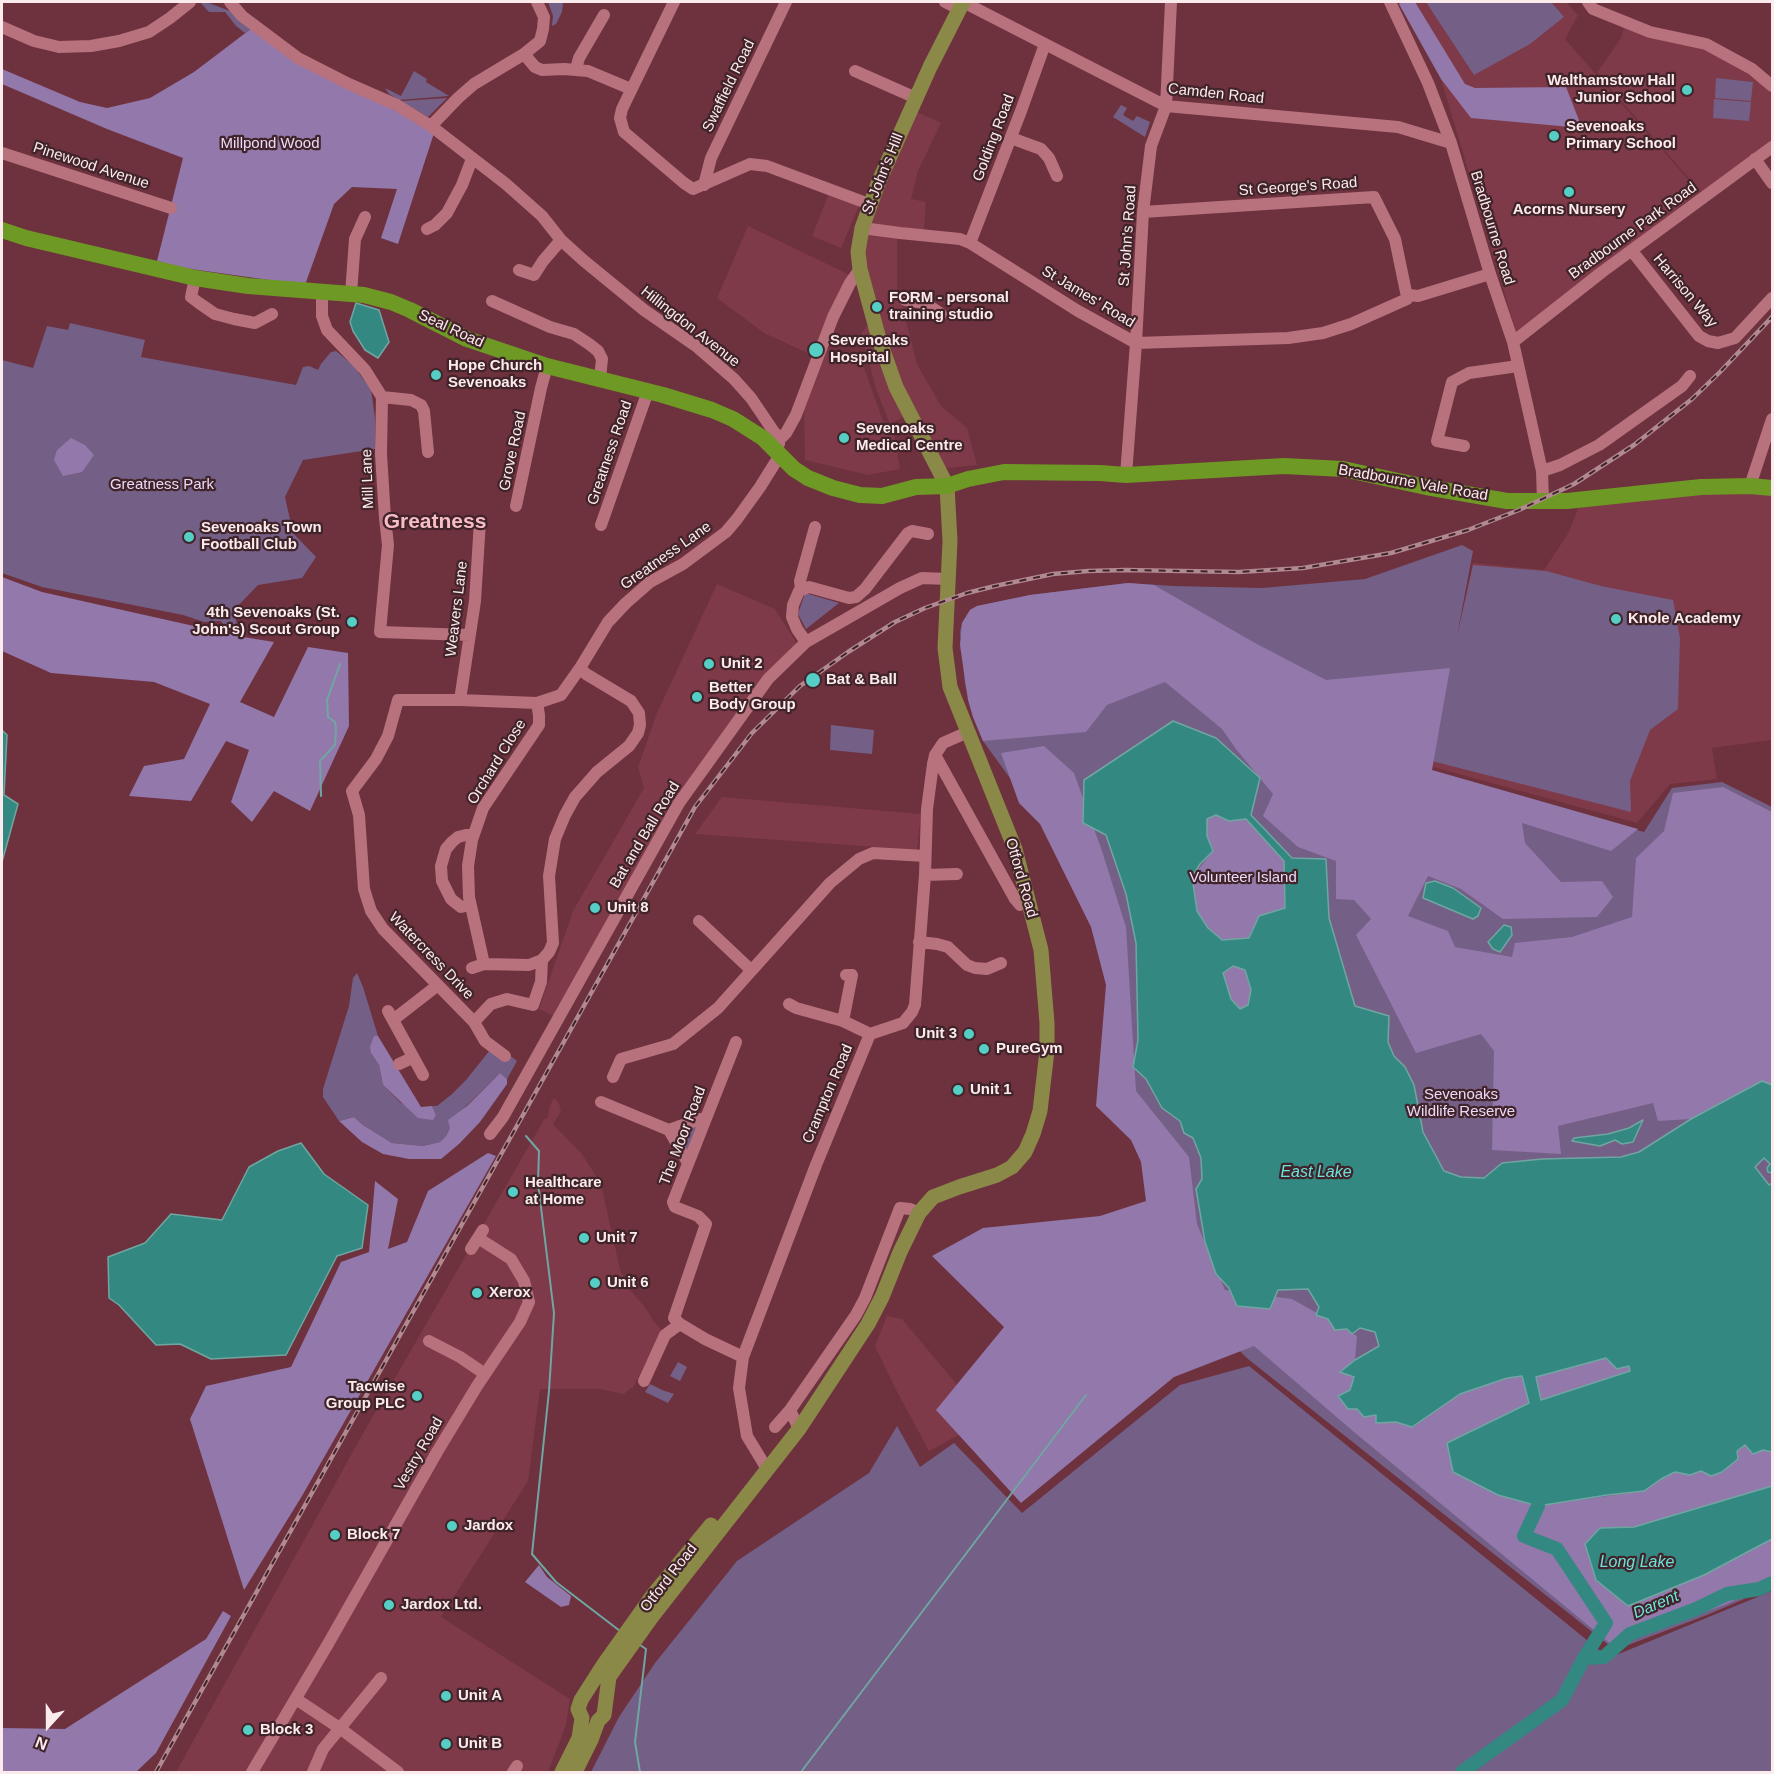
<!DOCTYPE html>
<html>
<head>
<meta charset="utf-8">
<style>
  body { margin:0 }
  #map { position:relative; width:1774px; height:1774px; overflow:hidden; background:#6e313e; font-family:Helvetica,sans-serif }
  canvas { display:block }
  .frame { position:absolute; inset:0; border:3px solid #fbebed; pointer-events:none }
  .north { position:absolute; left:18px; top:1696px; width:60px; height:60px; -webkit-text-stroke:4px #412429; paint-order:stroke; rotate:201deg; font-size:16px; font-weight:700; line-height:24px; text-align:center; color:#fbebed }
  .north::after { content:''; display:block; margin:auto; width:21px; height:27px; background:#fbebed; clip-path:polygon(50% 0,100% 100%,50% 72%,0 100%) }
</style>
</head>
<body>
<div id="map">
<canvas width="1774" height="1774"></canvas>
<div class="frame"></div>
<div class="north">N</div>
</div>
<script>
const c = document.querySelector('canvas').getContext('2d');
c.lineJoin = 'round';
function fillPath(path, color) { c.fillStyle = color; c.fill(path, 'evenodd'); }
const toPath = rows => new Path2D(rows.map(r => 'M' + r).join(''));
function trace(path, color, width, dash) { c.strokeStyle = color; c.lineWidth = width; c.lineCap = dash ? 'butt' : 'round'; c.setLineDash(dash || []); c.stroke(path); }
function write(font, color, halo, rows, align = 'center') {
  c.font = font + ' Helvetica,sans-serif'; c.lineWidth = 4.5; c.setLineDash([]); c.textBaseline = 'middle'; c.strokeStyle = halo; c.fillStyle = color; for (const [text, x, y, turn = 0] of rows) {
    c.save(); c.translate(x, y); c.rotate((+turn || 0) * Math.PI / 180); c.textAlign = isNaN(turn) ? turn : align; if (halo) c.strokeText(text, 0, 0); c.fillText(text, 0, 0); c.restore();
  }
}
fillPath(toPath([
  [1398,2,1566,2,1578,15,1565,39,1699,192,1516,332,1441,79],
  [1625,23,1706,45,1751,72,1772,90,1772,140,1703,191,1700,191,1597,73,1621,38],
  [915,111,941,123,918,171,911,199,926,202,924,230,897,228,897,286,917,364,941,406,967,428,977,465,941,469,880,335,862,263,866,231],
  [829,193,859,206,841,248,812,236],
  [748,226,852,276,819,345,862,362,884,424,894,432,900,469,868,475,805,460,804,411,812,355,764,333,717,298],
  [869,324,903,417,890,424,876,389,861,333],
  [1700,491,1772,495,1772,740,1712,748,1717,779,1670,784,1637,823,1426,765,1450,668,1473,563,1544,570,1569,532,1579,505],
  [717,584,775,609,796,642,791,651,679,803,558,1018,539,1009,573,911,644,788,638,767,657,713],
  [722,797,921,814,917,850,695,834],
  [554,1098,559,1103,561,1112,553,1124,582,1154,601,1184,620,1269,629,1289,644,1306,652,1318,652,1320,662,1330,633,1388,631,1388,624,1394,599,1389,540,1389,528,1481,441,1617,570,1699,566,1725,548,1772,176,1772,361,1437,545,1118,547,1119,550,1105],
  [887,1316,902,1319,974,1405,966,1431,929,1451,894,1386,875,1346]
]), '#7e3a48');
fillPath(toPath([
  [200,2,206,2,230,11,252,28,245,33,236,26,225,12,209,12],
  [548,2,563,2,562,12,556,24,552,26,553,16],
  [1426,2,1551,2,1564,17,1530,44,1474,75],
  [414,71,427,79,426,82,449,96,399,100,389,94,385,88,401,96],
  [1716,78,1753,82,1751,101,1715,98],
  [447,98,428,117,401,101],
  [1714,99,1751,102,1749,121,1713,118],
  [1121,105,1127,108,1123,115,1133,121,1137,116,1150,122,1145,137,1113,117],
  [70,323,145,340,141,357,296,385,303,367,309,366,318,370,321,364,331,352,336,351,354,366,371,390,375,418,375,449,303,460,285,497,293,533,316,557,302,578,258,585,234,610,238,630,227,627,220,621,204,622,183,615,42,587,2,573,2,360,33,368,47,326,68,330],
  [1462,545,1473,551,1457,636,1473,565,1546,571,1601,586,1673,600,1680,638,1678,709,1650,730,1630,781,1631,812,1428,760,1421,768,1644,832,1672,788,1722,782,1772,807,1772,1587,1707,1615,1615,1650,1248,1359,1213,1325,1123,1095,1114,970,1036,804,1023,796,983,741,973,717,965,684,960,632,962,623,970,610,977,606,1030,595,1128,583,1173,586,1262,588,1365,579],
  [805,593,839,603,806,629,798,614],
  [831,725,874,730,872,754,830,750],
  [357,973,363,987,378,1036,374,1036,371,1053,379,1065,383,1085,401,1103,436,1115,432,1106,437,1106,452,1094,466,1080,490,1050,509,1055,517,1061,507,1079,500,1073,463,1109,450,1128,446,1136,440,1142,423,1146,392,1143,363,1125,354,1117,339,1121,323,1097,323,1089,349,1006,353,978],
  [698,1123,688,1153,675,1131],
  [678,1362,687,1367,680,1381,670,1376],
  [1249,1366,1609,1658,1772,1591,1772,1772,591,1772,619,1717,655,1663,737,1561,869,1473,897,1426,920,1467,954,1443,1022,1513,1180,1385],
  [650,1384,662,1390,674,1394,668,1403,645,1392]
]), '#745f86');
fillPath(toPath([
  [1402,2,1415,2,1465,84,1475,88,1566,87,1582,128,1471,118,1441,79,1399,4],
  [252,28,347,87,435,130,398,244,381,238,397,189,352,187,334,204,305,285,184,268,157,261,183,158,107,129,2,84,2,69,80,102,107,108,150,98,194,72],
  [71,438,85,445,94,455,82,472,63,476,54,460,57,450],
  [2,577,42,592,243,637,274,642,240,702,274,717,308,647,348,653,349,726,310,811,274,791,252,822,231,802,249,750,226,741,191,801,129,796,144,766,184,759,210,704,154,682,51,673,2,651],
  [1128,583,1154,585,1255,643,1326,680,1450,668,1432,770,1638,829,1611,851,1522,823,1525,843,1561,882,1602,881,1613,897,1597,917,1503,919,1461,889,1428,876,1408,916,1448,931,1455,947,1512,957,1515,943,1572,937,1632,917,1636,858,1664,831,1673,793,1723,787,1772,812,1772,1085,1762,1081,1691,1119,1658,1121,1653,1103,1558,1126,1561,1154,1492,1150,1494,1051,1481,1034,1416,1053,1356,935,1371,919,1354,900,1336,899,1336,861,1298,847,1263,816,1273,794,1236,749,1222,729,1165,682,1107,705,1086,732,983,741,973,717,968,700,960,645,962,623,970,610,977,606,1030,595],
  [1044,746,1074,773,1102,851,1126,927,1136,1091,1189,1157,1197,1224,1225,1290,1292,1299,1357,1336,1355,1360,1341,1372,1354,1377,1350,1390,1338,1396,1357,1408,1376,1414,1376,1423,1396,1422,1412,1427,1460,1394,1507,1378,1522,1376,1530,1403,1538,1506,1643,1491,1661,1479,1675,1471,1690,1475,1701,1471,1745,1445,1772,1452,1772,1583,1727,1604,1613,1646,1354,1432,1254,1346,1174,1377,1021,1503,936,1410,1004,1327,932,1256,983,1228,1100,1216,1146,1201,1141,1162,1131,1140,1096,1106,1106,985,1091,927,1040,824,1019,803,1001,753],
  [1216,815,1229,821,1246,819,1284,861,1285,908,1259,916,1249,938,1222,940,1208,928,1197,911,1192,877,1213,851,1207,836,1207,819],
  [1233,966,1245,970,1251,990,1249,1005,1239,1009,1231,999,1223,973],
  [374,1036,378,1036,421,1107,432,1106,436,1115,433,1120,418,1118,383,1085,379,1065,371,1053,370,1047],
  [500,1073,507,1079,507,1084,480,1122,459,1144,441,1159,409,1159,383,1154,362,1142,339,1121,354,1117,363,1125,392,1143,423,1146,440,1142,446,1136,450,1128,448,1120,467,1106],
  [488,1153,496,1156,302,1496,244,1590,190,1419,206,1386,291,1367,341,1262,369,1252,375,1181,398,1199,388,1249,407,1242,428,1191],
  [1606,1358,1629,1366,1630,1371,1541,1400,1536,1377],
  [539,1565,547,1577,571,1596,569,1605,561,1607,525,1582],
  [223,1611,231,1616,156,1753,136,1772,2,1772,2,1728,65,1729,206,1639]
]), '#9378ab');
const water = toPath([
  [356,303,379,310,389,342,378,358,365,350,353,331,350,322,356,303],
  [1173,721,1216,738,1260,778,1251,815,1292,858,1326,859,1329,918,1355,1006,1389,1016,1388,1042,1394,1056,1405,1067,1414,1085,1423,1132,1444,1171,1461,1177,1484,1178,1502,1163,1542,1159,1621,1157,1639,1152,1691,1119,1762,1081,1772,1085,1772,1173,1768,1172,1767,1168,1770,1164,1764,1158,1755,1167,1769,1185,1772,1183,1772,1452,1763,1450,1753,1454,1745,1445,1737,1451,1738,1459,1722,1472,1711,1476,1701,1471,1690,1475,1675,1472,1661,1479,1644,1491,1607,1495,1538,1506,1498,1495,1453,1472,1447,1443,1529,1403,1522,1376,1507,1378,1460,1394,1412,1427,1396,1422,1376,1423,1376,1415,1364,1417,1357,1409,1348,1409,1338,1396,1350,1390,1354,1377,1340,1372,1355,1360,1379,1346,1375,1332,1360,1328,1352,1334,1347,1329,1335,1330,1328,1319,1316,1315,1319,1307,1308,1289,1278,1290,1270,1309,1237,1306,1229,1288,1216,1274,1205,1242,1196,1189,1202,1179,1201,1158,1193,1138,1184,1133,1180,1121,1162,1108,1146,1079,1133,1067,1138,1040,1136,943,1126,894,1106,835,1083,823,1084,780,1173,721],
  [1216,815,1229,821,1246,819,1284,861,1285,908,1259,916,1249,938,1222,940,1208,928,1197,911,1192,877,1200,864,1213,851,1207,836,1207,819,1216,815],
  [1233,966,1245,970,1251,990,1248,1005,1240,1009,1231,999,1223,973,1233,966],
  [1606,1358,1617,1369,1629,1366,1630,1371,1541,1400,1536,1377,1606,1358],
  [2,730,7,735,4,795,18,804,2,862,2,730],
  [1435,881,1453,888,1481,908,1478,916,1473,919,1423,898,1426,883,1435,881],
  [1504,925,1511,927,1512,935,1500,952,1493,949,1488,942,1504,925],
  [1643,1120,1633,1142,1622,1144,1615,1140,1600,1146,1572,1141,1574,1138,1608,1134,1629,1128,1643,1120],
  [301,1143,324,1174,368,1205,362,1248,337,1256,286,1355,211,1359,180,1344,156,1345,119,1305,109,1298,108,1257,145,1243,171,1214,222,1220,249,1167,278,1151,301,1143],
  [1772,1486,1772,1539,1704,1575,1628,1606,1596,1580,1585,1544,1600,1528,1634,1527,1772,1486]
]);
fillPath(water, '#348882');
trace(water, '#70a6a2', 1.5);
trace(toPath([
  [321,796,320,761,335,745,336,729,335,722,328,717,327,700,340,664],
  [526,1136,539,1151,538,1183,554,1313,549,1391,532,1554,556,1582,620,1631],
  [640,1645,646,1649,635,1742,640,1772],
  [801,1772,1086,1395]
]), '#70a6a2', 2);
trace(toPath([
  [1538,1506,1524,1536,1557,1549,1606,1623,1584,1658],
  [1462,1772,1562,1700,1584,1658,1604,1657,1630,1634,1696,1609,1727,1594,1759,1589,1772,1583]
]), '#348882', 14);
trace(toPath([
  [230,2,242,16,298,58,349,84,397,105,431,126,506,184,542,216,561,240,583,260,644,310,696,346,734,379,751,398,774,432,779,437,779,444,774,449],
  [674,2,622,109,620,118,624,132,684,183,693,189,750,164,767,166,869,204],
  [945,2,959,9],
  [963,2,1166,106,1398,127,1451,143],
  [1390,2,1428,83,1451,143,1490,274,1513,342,1542,471,1543,501],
  [1588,2,1593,9,1650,32,1706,44,1752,69,1772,86],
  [2,27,34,41,59,47,91,46,119,41,149,32,170,18,190,2],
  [524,54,540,41,543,29,544,17,537,2],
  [576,69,579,58,604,15],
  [855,71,916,98],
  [431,126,458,98,474,84,524,54,535,67,542,70,564,69,588,71,631,89],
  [1011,138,1041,149,1049,158,1057,176],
  [2,153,171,208],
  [1755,159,1772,183],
  [704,185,711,158,786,2],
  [1143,212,1374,197,1395,239,1406,292,1409,295,1418,296,1490,274],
  [862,228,900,233,960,239,970,243,1078,311,1136,343,1288,338,1323,333,1351,324,1407,299,1409,295],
  [427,229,435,225,447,213,462,185,472,159],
  [970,243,1021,111,1045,44],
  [1632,251,1699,336,1708,341,1718,343,1735,338,1772,298],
  [519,270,534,275,543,261,561,240],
  [195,278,191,297,199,303,215,314,234,319,255,323,272,314],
  [322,292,322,316,327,330,365,370,382,397,381,454,385,518,388,545,380,632,469,635],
  [351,294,355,239,365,217],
  [905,300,925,303,941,314],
  [492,301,550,327,574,334,589,344,598,351,602,359,600,379],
  [1513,342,1602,272,1772,147],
  [382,397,411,400,421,405,424,411,428,452],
  [780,439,786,433,796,415,833,317,850,283,860,269],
  [1464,446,1437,441,1452,382,1469,373,1518,366],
  [1542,471,1560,465,1599,445,1682,386,1690,376],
  [1126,475,1136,343,1143,212,1151,146,1166,106,1171,2],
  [1750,486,1772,419],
  [516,506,541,388,547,366],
  [601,525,648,391],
  [801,589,800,581,815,527],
  [806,642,797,629,792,617,793,605,799,591,809,587,849,598,856,597,865,589,908,533,912,531,928,534],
  [460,700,475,601,480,521],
  [935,755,1015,899,1020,905],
  [925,875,957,874],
  [470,905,461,907,451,899,442,881,441,866,446,849,452,842,458,837,466,835,473,835],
  [699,921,751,970],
  [919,942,937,944,948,947,967,965,975,968,987,969,1001,963],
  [484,964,469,897,468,866,472,840,483,808,539,725,539,715,537,703],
  [472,968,484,964,529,965,542,960],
  [789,1004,796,1008,843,1021,870,1034],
  [388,1011,423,1075],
  [393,1020,438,985],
  [843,1021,852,975,846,975],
  [474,1022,491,1004,507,999,533,1005,541,982,542,960,549,952,553,943,549,876,555,839,565,815,575,797,597,772,629,746,638,733,640,725,639,713,631,701,586,674,580,668],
  [736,1042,673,1202,675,1207,698,1216,706,1224,674,1318,680,1324,705,1339,743,1357],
  [505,1056,485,1041,474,1022,383,929,371,911,364,889,359,815,352,791,376,759,388,736,398,700,460,700,537,703,561,695,580,668,608,622,626,603,650,582,683,564,726,532,737,519,760,487,780,455],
  [399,1064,412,1058],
  [613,1077,621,1059,673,1044,718,1008,830,883,859,859,873,853,925,856],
  [601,1102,669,1130,688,1163],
  [669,1130,700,1119,705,1119],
  [490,1134,503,1117,679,803,768,679,806,642,900,588,922,578,948,579],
  [471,1249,483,1230],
  [429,1341,460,1357,485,1374],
  [644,1381,665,1335,680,1324],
  [775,1427,790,1410],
  [799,1429,790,1410,856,1315,865,1298,900,1208,910,1209,919,1213],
  [767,1469,747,1436,739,1388,743,1357,816,1165,870,1034,903,1023,912,1012,915,1005,925,875,927,809,933,764,935,755,943,743,968,732],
  [296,1699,341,1729,398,1772],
  [252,1772,328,1644,437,1452,477,1386,520,1322,529,1302,524,1281,511,1259,478,1238],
  [313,1772,323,1749,381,1678],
  [513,1772,517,1766]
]), '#b7727e', 12);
trace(toPath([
  [562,1772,579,1738,582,1718,578,1709,581,1700,604,1664,653,1595,711,1525],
  [575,1772,591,1740,598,1721,604,1715,609,1677,651,1618,799,1429,868,1324,882,1297,900,1252,919,1213,933,1197,959,1187,997,1175,1012,1167,1025,1152,1033,1134,1040,1111,1047,1051,1047,1023,1041,950,1015,849,950,687,945,648,950,541,947,486,896,387,879,339,860,269,858,252,862,228,879,181,930,67,963,2]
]), '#8b8948', 15);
trace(toPath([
  [2,230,26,238,195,278,248,286,364,295,391,302,410,310,467,339,547,366,663,395,712,410,733,419,763,438,794,469,808,478,833,488,860,495,882,496,916,487,947,486,968,479,1004,472,1100,473,1126,475,1284,466,1343,469,1426,487,1507,501,1567,501,1701,487,1750,486,1772,488]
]), '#6d9924', 16);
const rail = toPath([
  [156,1772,695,807,752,733,800,686,848,652,895,622,925,608,967,593,995,586,1053,574,1088,571,1125,570,1239,572,1303,568,1391,553,1468,530,1519,510,1574,484,1634,445,1692,399,1720,372,1772,317]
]);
trace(rail, '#b18991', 4.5);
trace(rail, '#412429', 2, [7]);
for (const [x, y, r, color] of [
  [1687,90,6,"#55cec5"],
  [1554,136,6,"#55cec5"],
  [1569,192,6,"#55cec5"],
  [877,307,6,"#55cec5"],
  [816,350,8,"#55cec5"],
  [436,375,6,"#55cec5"],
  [844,438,6,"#55cec5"],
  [189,537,6,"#55cec5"],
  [1616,619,6,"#55cec5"],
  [352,622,6,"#55cec5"],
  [709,664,6,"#55cec5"],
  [813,680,8,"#55cec5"],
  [697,697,6,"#55cec5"],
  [595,908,6,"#55cec5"],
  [969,1034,6,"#55cec5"],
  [984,1049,6,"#55cec5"],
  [958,1090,6,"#55cec5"],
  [513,1192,6,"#55cec5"],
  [584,1238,6,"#55cec5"],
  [595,1283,6,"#55cec5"],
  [477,1293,6,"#55cec5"],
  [417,1396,6,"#55cec5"],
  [452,1526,6,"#55cec5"],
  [335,1535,6,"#55cec5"],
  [389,1605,6,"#55cec5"],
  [446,1696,6,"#55cec5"],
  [248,1730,6,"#55cec5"],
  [446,1744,6,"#55cec5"]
]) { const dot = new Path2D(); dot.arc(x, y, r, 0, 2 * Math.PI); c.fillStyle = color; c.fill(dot); trace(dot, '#412429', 2); }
write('bold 15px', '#fbebed', '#412429', [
  ["Walthamstow Hall",1675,81,"right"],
  ["Junior School",1675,98,"right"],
  ["Sevenoaks",1566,127],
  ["Primary School",1566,144],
  ["Acorns Nursery",1569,210,"center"],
  ["FORM - personal",889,298],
  ["training studio",889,315],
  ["Sevenoaks",830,341],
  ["Hospital",830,358],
  ["Hope Church",448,366],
  ["Sevenoaks",448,383],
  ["Sevenoaks",856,429],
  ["Medical Centre",856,446],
  ["Sevenoaks Town",201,528],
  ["Football Club",201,545],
  ["4th Sevenoaks (St.",340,613,"right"],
  ["John's) Scout Group",340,630,"right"],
  ["Knole Academy",1628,619],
  ["Unit 2",721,664],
  ["Bat & Ball",826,680],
  ["Better",709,688],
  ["Body Group",709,705],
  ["Unit 8",607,908],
  ["Unit 3",957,1034,"right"],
  ["PureGym",996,1049],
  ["Unit 1",970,1090],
  ["Healthcare",525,1183],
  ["at Home",525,1200],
  ["Unit 7",596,1238],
  ["Unit 6",607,1283],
  ["Xerox",489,1293],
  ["Tacwise",405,1387,"right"],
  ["Group PLC",405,1404,"right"],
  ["Jardox",464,1526],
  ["Block 7",347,1535],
  ["Jardox Ltd.",401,1605],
  ["Unit A",458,1696],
  ["Block 3",260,1730],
  ["Unit B",458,1744]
], 'left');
write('15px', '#fbebed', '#412429', [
  ["Swaffield Road",729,86,-64],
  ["Camden Road",1216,94,6],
  ["Golding Road",994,138,-69],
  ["Pinewood Avenue",91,166,18],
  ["St John's Hill",883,174,-68],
  ["St George's Road",1298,187,-4],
  ["Bradbourne Road",1492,228,73],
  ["Bradbourne Park Road",1633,231,-36],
  ["St John's Road",1128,236,-86],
  ["Harrison Way",1685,291,50],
  ["St James' Road",1088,297,31],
  ["Hillingdon Avenue",690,327,38],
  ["Seal Road",451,329,25],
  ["Grove Road",513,451,-78],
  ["Greatness Road",610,453,-71],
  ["Mill Lane",368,479,-92],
  ["Bradbourne Vale Road",1413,483,10],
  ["Greatness Lane",666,556,-35],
  ["Weavers Lane",457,609,-83],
  ["Orchard Close",497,762,-58],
  ["Bat and Ball Road",645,835,-59],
  ["Otford Road",1021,878,74],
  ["Watercress Drive",431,956,46],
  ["Crampton Road",828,1094,-67],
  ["The Moor Road",683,1136,-69],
  ["Vestry Road",419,1454,-60],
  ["Otford Road",669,1578,-52]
]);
write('15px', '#eadaf9', '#412429', [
  ["Millpond Wood",270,144],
  ["Greatness Park",162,485],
  ["Volunteer Island",1243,878],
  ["Sevenoaks",1461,1095],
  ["Wildlife Reserve",1461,1112]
]);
write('italic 16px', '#6be5dc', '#412429', [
  ["East Lake",1316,1173],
  ["Long Lake",1637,1563],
  ["Darent",1656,1605,-23]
]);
write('bold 21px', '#f8bcc5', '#412429', [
  ["Greatness",435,522]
]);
</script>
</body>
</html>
